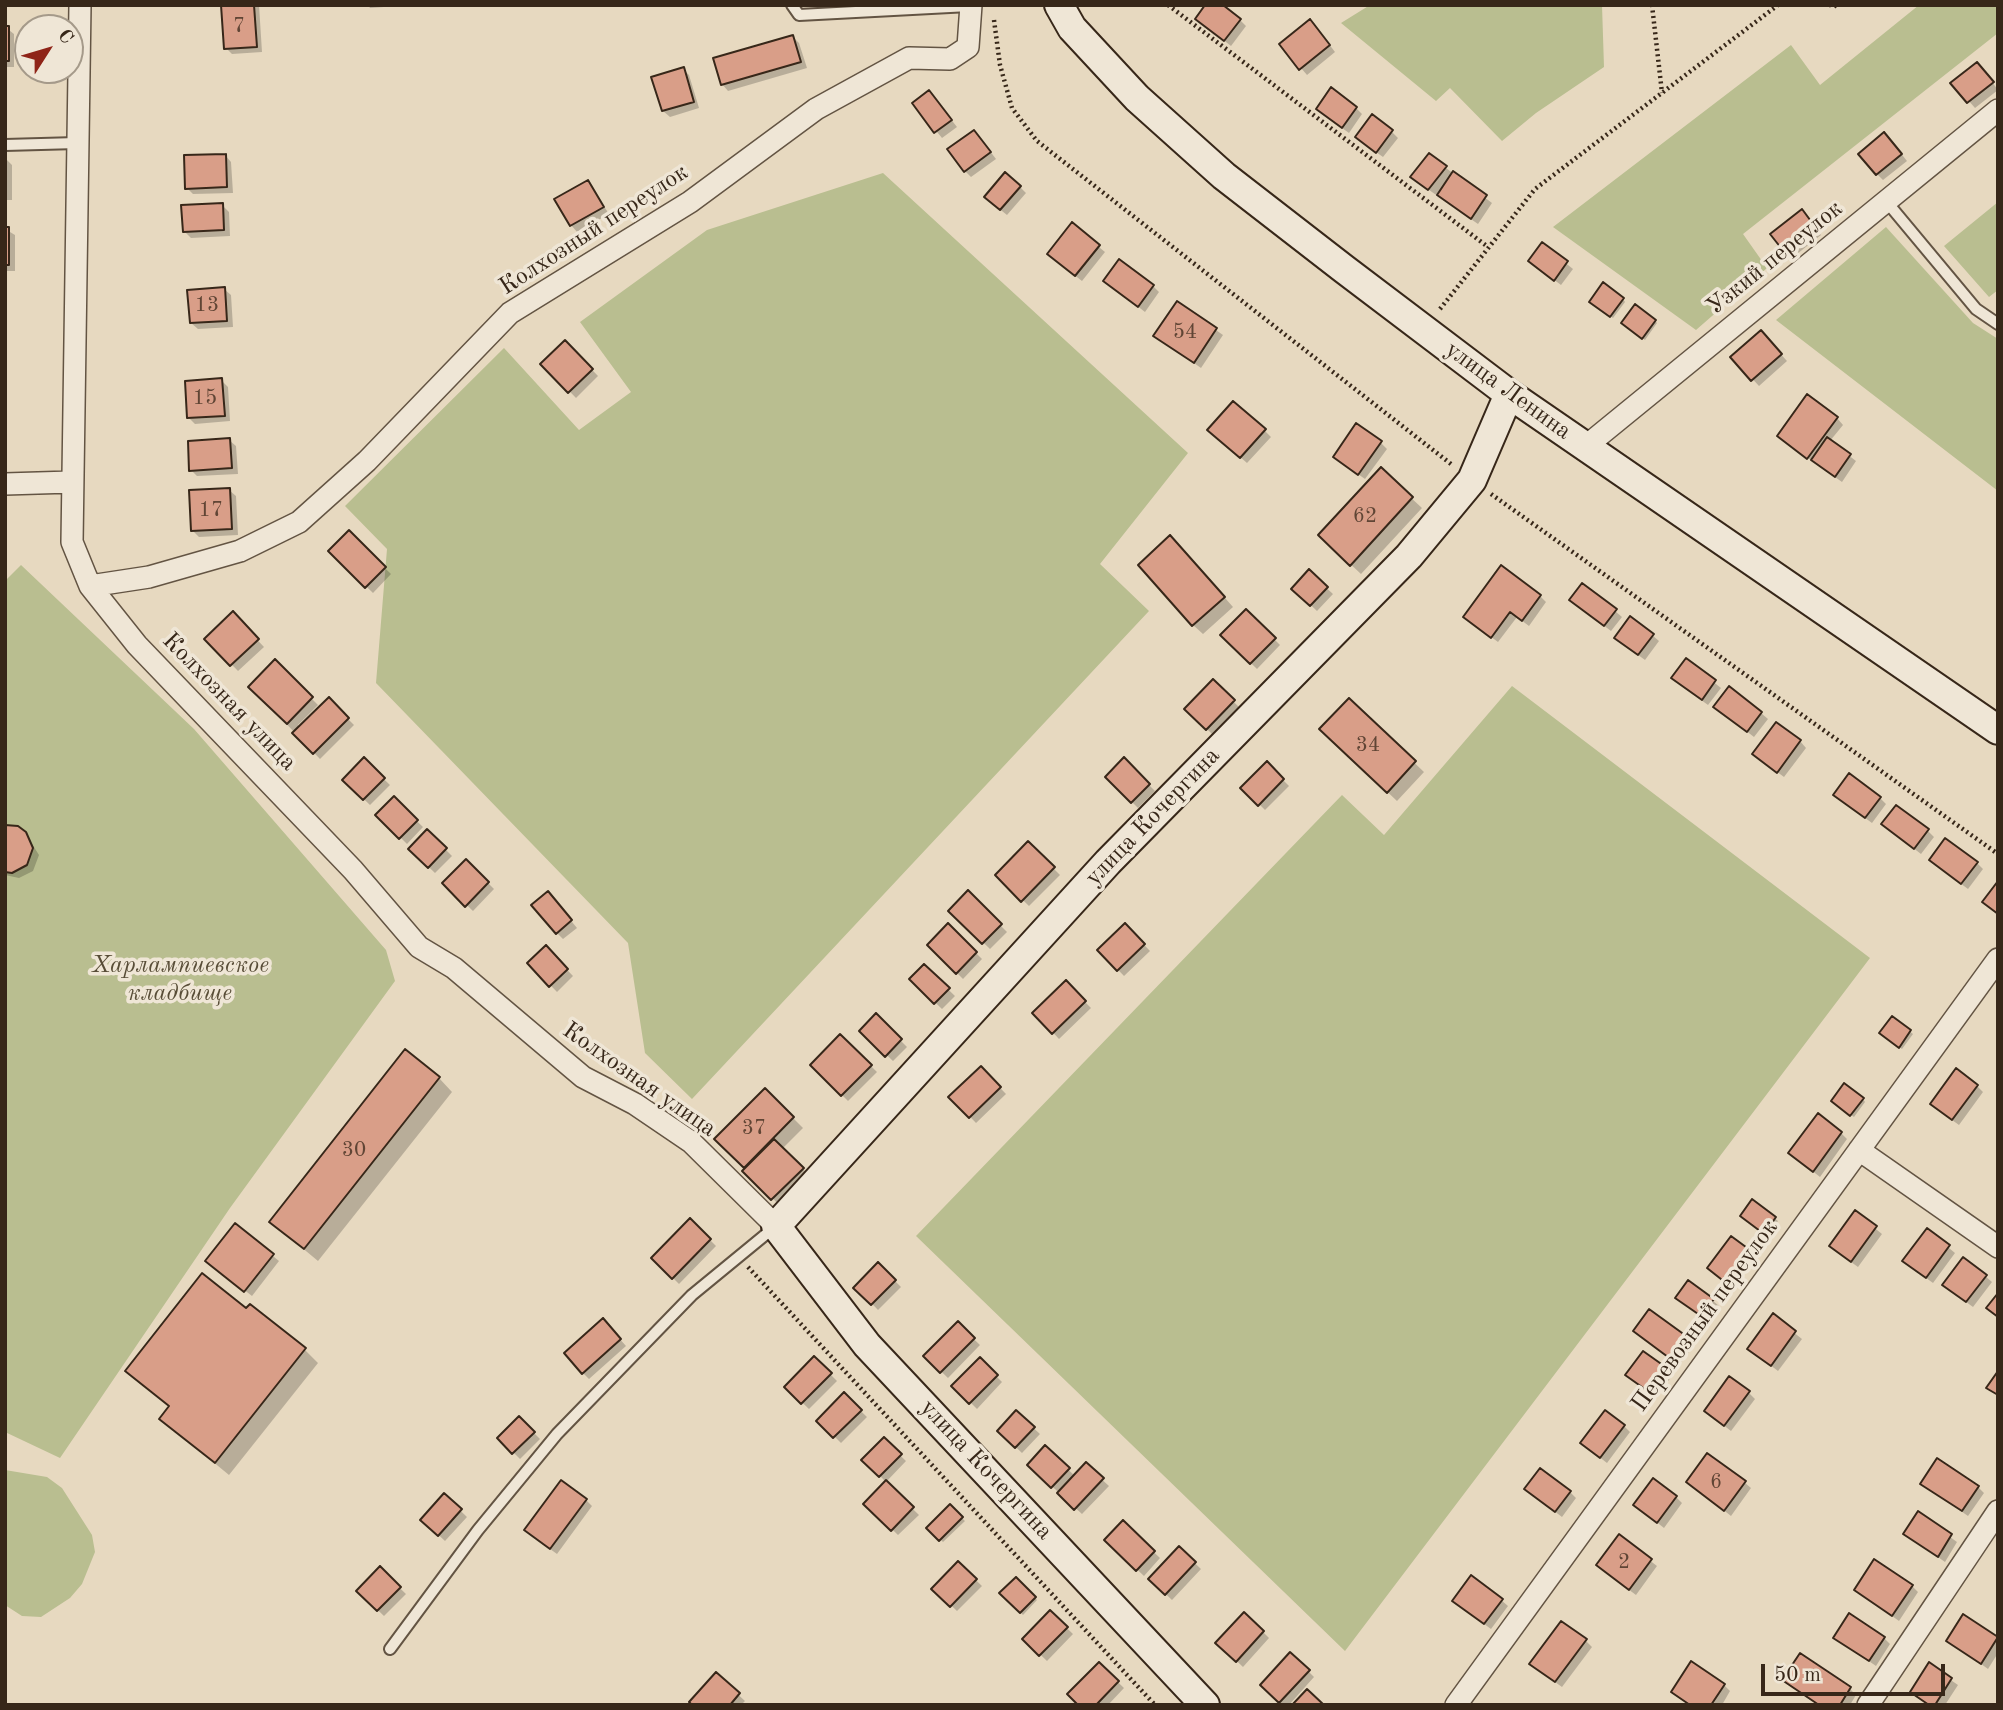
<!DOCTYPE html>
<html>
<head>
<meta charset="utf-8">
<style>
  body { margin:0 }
  #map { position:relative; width:2003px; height:1710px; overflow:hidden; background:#e7d9c0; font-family:"Old Standard TT",serif }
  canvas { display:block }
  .frame { position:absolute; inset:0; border:7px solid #372719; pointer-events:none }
  .north { position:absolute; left:14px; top:14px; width:70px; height:70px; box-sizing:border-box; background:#efe6d6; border:2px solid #a59a8a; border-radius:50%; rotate:53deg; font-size:19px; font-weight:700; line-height:28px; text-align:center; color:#372719 }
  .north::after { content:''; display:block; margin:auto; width:24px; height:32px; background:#8f2418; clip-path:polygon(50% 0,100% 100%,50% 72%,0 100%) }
  .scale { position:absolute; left:1761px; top:1664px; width:184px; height:32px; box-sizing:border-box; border:4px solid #372719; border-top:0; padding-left:9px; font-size:21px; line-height:24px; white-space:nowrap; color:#372719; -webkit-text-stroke:5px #efe6d6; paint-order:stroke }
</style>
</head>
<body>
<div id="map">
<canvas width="2003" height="1710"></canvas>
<div class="frame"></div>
<div class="north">С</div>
<div class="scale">50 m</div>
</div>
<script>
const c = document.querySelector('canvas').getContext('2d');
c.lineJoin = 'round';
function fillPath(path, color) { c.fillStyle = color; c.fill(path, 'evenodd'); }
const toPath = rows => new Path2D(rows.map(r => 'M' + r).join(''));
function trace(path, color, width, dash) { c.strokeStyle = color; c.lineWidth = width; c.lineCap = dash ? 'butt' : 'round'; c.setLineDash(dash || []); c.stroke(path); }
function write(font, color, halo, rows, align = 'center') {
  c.font = font + ' "Old Standard TT",serif'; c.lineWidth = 7; c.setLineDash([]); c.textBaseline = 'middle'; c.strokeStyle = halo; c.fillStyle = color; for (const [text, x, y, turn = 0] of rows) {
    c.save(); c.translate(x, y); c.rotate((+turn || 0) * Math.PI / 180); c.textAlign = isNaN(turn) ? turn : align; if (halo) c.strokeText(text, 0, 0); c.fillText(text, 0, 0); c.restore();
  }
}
fillPath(toPath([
  [1370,5,1602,5,1604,67,1536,113,1502,141,1450,88,1436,101,1341,23],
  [1919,5,1998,5,1998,33,1743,234,1767,268,1696,330,1553,227,1791,45,1820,85],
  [883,173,1188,453,1100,564,1149,611,692,1099,645,1053,628,943,376,683,387,549,345,506,504,348,579,430,631,392,580,322,707,230],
  [1998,202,1998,290,1989,297,1944,246],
  [1886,227,1973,323,1998,339,1998,491,1776,320],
  [21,565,194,729,386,950,395,981,230,1208,60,1458,5,1432,5,581],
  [1512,686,1870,958,1345,1651,916,1236,1342,795,1384,835],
  [5,1470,47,1477,62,1488,92,1535,95,1552,82,1584,70,1598,41,1617,22,1616,5,1605]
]), '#b9be90');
fillPath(toPath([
  [223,5,259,5,262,52,232,54,226,48],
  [368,5,398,5,398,6,370,8],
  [1197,19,1240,20,1246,26,1231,46],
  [5,27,14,34,14,67,5,67],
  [1316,27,1335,52,1307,75,1301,68],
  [793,37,799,43,807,68,728,91,722,84],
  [683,69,689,75,699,108,670,117,663,111],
  [1983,70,1998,90,1975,108,1953,83],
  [935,99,957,127,942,138,914,104],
  [1356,108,1362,114,1349,133,1324,115],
  [1392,132,1398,138,1383,157,1363,143],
  [980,138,996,159,971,177,965,171],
  [1891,141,1907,161,1883,180,1877,174],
  [225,155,231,162,233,193,193,194,187,188],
  [5,158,12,165,12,200,5,200],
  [1446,168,1492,203,1478,224,1419,183],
  [588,182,609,214,577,232,571,225],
  [1020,187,1026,193,1007,215,992,203],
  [222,205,229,212,230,236,191,238,184,231],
  [1808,218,1821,235,1792,258,1786,251],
  [1072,225,1105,252,1082,281,1055,260],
  [5,229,15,235,15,271,5,271],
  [1543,245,1573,269,1561,285,1537,267],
  [1105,281,1153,286,1159,292,1145,312],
  [224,289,231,295,233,327,198,329,191,323],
  [1623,299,1625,302,1613,318,1594,304],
  [1177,303,1223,335,1201,368,1155,336],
  [1655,321,1657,323,1645,340,1626,326],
  [1767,339,1787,361,1759,386,1733,358],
  [565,342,598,376,576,398,543,364],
  [221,380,228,387,230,421,195,424,189,418],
  [1837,418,1843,425,1830,441,1856,461,1842,482,1785,442],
  [1265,431,1271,437,1247,463,1216,436],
  [229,440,236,446,238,474,197,476,191,470],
  [1381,443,1387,449,1365,479,1342,463],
  [1381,470,1422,508,1361,574,1330,545],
  [229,490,236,496,238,535,199,537,193,531],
  [349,533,391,574,373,593,330,551],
  [1180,547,1233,607,1203,634,1193,625],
  [1309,572,1333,594,1317,611,1294,589],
  [1540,596,1546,602,1529,626,1517,617,1498,642,1472,623],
  [1578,606,1615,611,1622,617,1611,631],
  [1246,611,1280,645,1257,669,1222,635],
  [233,614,264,647,238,671,207,639],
  [1652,635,1659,641,1645,660,1623,644],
  [1686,660,1721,688,1708,705,1679,684],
  [275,662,318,705,298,725,300,728,329,700,354,725,320,759,251,687],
  [1213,682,1240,708,1213,735,1187,709],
  [1349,700,1424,772,1397,801,1321,729],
  [1715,707,1761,713,1768,719,1754,737],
  [1800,741,1806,748,1784,777,1761,760],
  [364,760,390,785,370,805,344,780],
  [1124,760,1155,791,1138,808,1107,777],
  [1267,764,1289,786,1265,810,1243,788],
  [1880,798,1886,804,1872,823,1842,801],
  [394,799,423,827,407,844,378,815],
  [5,828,25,833,39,855,33,871,19,878,5,875],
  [1890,830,1928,831,1934,837,1921,854],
  [427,831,452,856,435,873,410,849],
  [1028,843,1060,875,1029,906,997,875],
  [466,861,494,889,473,911,444,883],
  [1977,863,1983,869,1968,889,1937,866],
  [968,893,1007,932,990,949,951,911],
  [554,900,577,928,563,939,557,933],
  [948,925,982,959,963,979,929,945],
  [1125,925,1150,951,1124,976,1099,950],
  [546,948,573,976,557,992,529,963],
  [924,966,955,996,942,1009,911,979],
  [1066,983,1091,1008,1059,1039,1035,1013],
  [876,1016,907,1047,893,1061,862,1031],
  [1892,1018,1913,1034,1902,1049,1884,1035],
  [840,1036,877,1072,848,1101,812,1065],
  [981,1068,1006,1094,976,1123,951,1097],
  [439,1078,452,1092,318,1261,271,1222],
  [1977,1086,1983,1092,1959,1125,1938,1110],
  [765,1090,803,1128,782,1149,809,1175,779,1205,717,1139],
  [1863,1099,1865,1102,1854,1117,1836,1104],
  [1841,1133,1847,1139,1820,1177,1797,1159],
  [1753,1202,1778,1221,1767,1235,1745,1219],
  [1856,1213,1882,1234,1858,1267,1837,1252],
  [690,1220,716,1246,679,1284,653,1258],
  [235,1225,279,1261,252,1296,211,1264],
  [1927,1230,1955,1253,1933,1283,1911,1267],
  [1732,1238,1756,1257,1733,1287,1716,1274],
  [878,1264,901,1287,878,1310,856,1287],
  [1985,1276,1992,1282,1973,1307,1951,1291],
  [1712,1300,1719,1306,1708,1321,1684,1304],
  [246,1310,304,1349,318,1363,229,1475,161,1419,170,1407,127,1370],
  [1773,1316,1802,1339,1778,1371,1749,1349],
  [958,1324,980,1345,948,1378,925,1356],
  [609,1327,626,1346,589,1379,583,1373],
  [1635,1331,1688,1339,1694,1345,1679,1365],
  [814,1358,837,1381,809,1409,786,1387],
  [980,1360,1002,1382,977,1409,954,1386],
  [1666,1370,1672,1376,1656,1397,1634,1381],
  [1749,1393,1755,1399,1731,1431,1713,1417],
  [844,1395,867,1417,841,1443,819,1421],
  [1016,1412,1040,1434,1022,1453,999,1431],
  [519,1418,540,1439,520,1459,499,1438],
  [1624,1426,1630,1432,1607,1463,1589,1449],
  [884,1440,906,1461,886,1482,864,1460],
  [1045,1448,1075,1476,1086,1465,1109,1486,1082,1514,1029,1465],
  [1688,1482,1744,1482,1751,1488,1731,1516],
  [886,1483,919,1515,898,1535,866,1504],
  [1922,1484,1978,1487,1984,1493,1968,1516],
  [1570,1492,1576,1498,1562,1517,1533,1495],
  [444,1495,467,1517,445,1541,429,1526],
  [1676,1497,1682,1503,1664,1528,1635,1505],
  [586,1500,592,1506,557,1554,532,1536],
  [950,1507,965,1521,943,1542,929,1528],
  [1918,1514,1957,1542,1945,1562,1905,1534],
  [1123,1523,1160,1558,1144,1576,1106,1540],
  [1619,1537,1657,1566,1636,1595,1605,1572],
  [1179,1548,1201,1569,1172,1600,1150,1579],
  [958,1563,982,1586,957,1611,934,1589],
  [380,1569,406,1594,384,1616,358,1591],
  [1016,1579,1037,1600,1023,1615,1002,1593],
  [1912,1586,1918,1592,1899,1621,1856,1590],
  [1501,1600,1508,1606,1491,1629,1461,1607],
  [1050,1612,1073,1634,1047,1661,1024,1639],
  [1245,1614,1269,1638,1243,1667,1218,1643],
  [1964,1617,1998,1640,1998,1653,1988,1669,1948,1640],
  [1835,1638,1884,1638,1890,1644,1876,1666],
  [1586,1641,1592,1647,1562,1687,1538,1670],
  [1291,1654,1314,1677,1289,1705,1283,1705,1262,1685],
  [1800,1656,1850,1689,1856,1695,1850,1705,1818,1705,1790,1686,1784,1680],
  [1099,1664,1124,1688,1108,1705,1080,1705],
  [1929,1665,1958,1685,1945,1705,1929,1705,1912,1692],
  [716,1674,745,1701,741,1705,694,1705],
  [1724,1685,1730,1691,1722,1705,1690,1705,1673,1692]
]), '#0003');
const building = toPath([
  [221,5,254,5,257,47,224,49,221,5],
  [1205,5,1223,5,1241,19,1224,41,1195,19,1205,5],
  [1310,19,1330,45,1299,70,1279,44,1310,19],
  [5,26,9,26,9,61,5,61,5,26],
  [793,35,801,62,721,85,713,58,793,35],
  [1977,62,1994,82,1967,103,1950,83,1977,62],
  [684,67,694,102,662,111,651,77,684,67],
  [1331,87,1357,107,1342,128,1316,109,1331,87],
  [929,90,952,120,934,133,912,103,929,90],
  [1372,114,1393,130,1376,153,1355,137,1372,114],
  [974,130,991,152,964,172,947,149,974,130],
  [1884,132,1902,154,1876,175,1858,154,1884,132],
  [1429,153,1447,166,1428,190,1410,177,1429,153],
  [226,154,227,187,185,189,184,155,226,154],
  [1453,171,1487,195,1471,219,1437,195,1453,171],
  [1005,172,1021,186,1000,210,984,197,1005,172],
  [588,180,604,207,570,226,554,199,588,180],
  [223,203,224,230,183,232,181,205,223,203],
  [1802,209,1816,228,1785,253,1770,234,1802,209],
  [1072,222,1100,245,1075,276,1047,254,1072,222],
  [5,227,9,227,9,265,5,265,5,227],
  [1542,242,1568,261,1554,281,1528,261,1542,242],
  [1119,259,1154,285,1138,307,1103,281,1119,259],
  [1603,282,1624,298,1610,317,1589,302,1603,282],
  [225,287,227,321,190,323,187,290,225,287],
  [1177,301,1217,328,1194,363,1153,336,1177,301],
  [1635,304,1656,320,1642,339,1621,323,1635,304],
  [1761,330,1782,354,1751,381,1730,357,1761,330],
  [565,340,593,369,568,393,540,364,565,340],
  [222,378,225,416,187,418,185,381,222,378],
  [1807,394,1838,417,1807,459,1777,436,1807,394],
  [1233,401,1266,429,1240,458,1207,430,1233,401],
  [1356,423,1382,441,1358,475,1333,457,1356,423],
  [1827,437,1851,454,1835,477,1811,460,1827,437],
  [230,438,232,468,189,471,188,441,230,438],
  [1381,467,1413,497,1350,566,1318,535,1381,467],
  [230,488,232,529,191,531,189,490,230,488],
  [349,530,386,567,365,588,328,551,349,530],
  [1170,535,1225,597,1192,626,1138,565,1170,535],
  [1501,565,1541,595,1522,621,1510,612,1491,638,1463,617,1501,565],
  [1309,569,1328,587,1310,606,1291,589,1309,569],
  [1582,583,1617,609,1604,626,1569,600,1582,583],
  [1246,609,1276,638,1250,664,1220,635,1246,609],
  [233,611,259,639,230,666,204,639,233,611],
  [1630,616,1654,634,1638,655,1614,638,1630,616],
  [1686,658,1716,680,1702,700,1671,678,1686,658],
  [275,659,313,697,287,724,248,687,275,659],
  [1213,679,1235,700,1206,730,1184,709,1213,679],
  [1729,686,1762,712,1747,732,1713,707,1729,686],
  [329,697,349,718,313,754,292,733,329,697],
  [1349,698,1416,761,1387,793,1319,729,1349,698],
  [1776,722,1801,740,1777,773,1752,754,1776,722],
  [364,757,385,778,363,800,342,780,364,757],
  [1124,757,1150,784,1131,803,1105,777,1124,757],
  [1267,761,1284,779,1258,806,1240,788,1267,761],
  [1849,773,1881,797,1865,818,1833,795,1849,773],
  [394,796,418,820,399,839,375,815,394,796],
  [1896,805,1929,829,1914,849,1881,824,1896,805],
  [5,825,18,826,26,832,33,848,27,865,12,873,5,872,5,825],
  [427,829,447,848,428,868,408,849,427,829],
  [1945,838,1978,862,1961,884,1929,860,1945,838],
  [1028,841,1055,867,1021,902,995,875,1028,841],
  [466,859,489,882,465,907,442,883,466,859],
  [1998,881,1998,914,1982,902,1998,881],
  [968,890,1002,924,982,944,948,911,968,890],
  [548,891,572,920,556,934,531,905,548,891],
  [948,923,977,952,956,974,927,945,948,923],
  [1125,923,1145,944,1117,971,1097,950,1125,923],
  [546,945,568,969,549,987,527,963,546,945],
  [924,964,950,988,934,1004,909,979,924,964],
  [1066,980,1086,1001,1052,1034,1032,1013,1066,980],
  [876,1013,902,1039,885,1057,859,1031,876,1013],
  [1892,1016,1911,1030,1899,1048,1879,1033,1892,1016],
  [840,1034,872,1065,841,1096,810,1065,840,1034],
  [405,1049,440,1077,304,1249,269,1222,405,1049],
  [981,1066,1001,1087,969,1118,948,1097,981,1066],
  [1956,1068,1978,1085,1952,1120,1930,1104,1956,1068],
  [1844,1083,1864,1098,1850,1116,1831,1101,1844,1083],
  [765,1088,794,1117,744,1168,714,1139,765,1088],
  [1818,1113,1842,1132,1813,1172,1788,1153,1818,1113],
  [774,1139,804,1168,771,1200,742,1171,774,1139],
  [1752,1199,1776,1217,1764,1234,1740,1216,1752,1199],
  [1855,1210,1877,1226,1851,1262,1829,1246,1855,1210],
  [690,1218,711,1239,672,1279,651,1258,690,1218],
  [235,1223,274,1254,244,1292,205,1261,235,1223],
  [1927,1228,1950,1245,1926,1278,1902,1261,1927,1228],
  [1731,1236,1750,1250,1726,1283,1707,1268,1731,1236],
  [1963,1257,1987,1275,1966,1302,1942,1285,1963,1257],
  [878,1262,896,1280,871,1305,853,1288,878,1262],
  [202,1273,246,1308,250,1304,306,1348,215,1463,159,1419,169,1406,125,1371,202,1273],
  [1688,1280,1714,1299,1701,1316,1675,1298,1688,1280],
  [1998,1293,1998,1317,1986,1308,1998,1293],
  [1649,1309,1689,1338,1672,1360,1633,1331,1649,1309],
  [1773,1313,1796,1331,1771,1366,1747,1349,1773,1313],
  [603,1318,621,1339,582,1374,564,1353,603,1318],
  [958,1321,975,1338,940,1373,923,1356,958,1321],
  [1643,1351,1667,1368,1649,1392,1625,1375,1643,1351],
  [814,1356,832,1373,801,1404,784,1387,814,1356],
  [980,1357,998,1375,969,1404,951,1386,980,1357],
  [1998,1371,1998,1395,1986,1388,1998,1371],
  [1729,1376,1750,1391,1724,1426,1704,1411,1729,1376],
  [844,1392,862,1410,833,1438,816,1421,844,1392],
  [1016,1410,1035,1427,1015,1448,997,1431,1016,1410],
  [1605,1410,1625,1425,1600,1458,1580,1443,1605,1410],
  [519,1416,535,1432,512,1454,497,1438,519,1416],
  [884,1437,902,1454,879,1477,861,1460,884,1437],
  [1045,1445,1070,1468,1051,1488,1027,1465,1045,1445],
  [1707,1453,1746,1481,1724,1511,1686,1482,1707,1453],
  [1937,1458,1979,1486,1962,1511,1920,1484,1937,1458],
  [1086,1462,1104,1478,1074,1510,1057,1493,1086,1462],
  [1540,1468,1571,1491,1555,1512,1524,1489,1540,1468],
  [1653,1478,1677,1496,1657,1523,1633,1505,1653,1478],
  [561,1480,587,1499,550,1549,524,1530,561,1480],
  [886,1480,914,1507,891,1531,863,1504,886,1480],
  [444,1493,462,1509,438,1536,420,1520,444,1493],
  [950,1504,963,1517,939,1541,926,1528,950,1504],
  [1918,1511,1952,1534,1938,1557,1903,1534,1918,1511],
  [1123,1520,1155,1551,1136,1571,1104,1540,1123,1520],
  [1619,1534,1652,1559,1629,1590,1596,1565,1619,1534],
  [1179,1546,1196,1562,1165,1595,1148,1579,1179,1546],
  [1874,1559,1913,1585,1892,1616,1854,1590,1874,1559],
  [958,1561,977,1579,950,1607,931,1589,958,1561],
  [380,1566,401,1587,377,1611,356,1591,380,1566],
  [1471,1575,1503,1599,1484,1624,1452,1601,1471,1575],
  [1016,1577,1036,1597,1020,1613,999,1593,1016,1577],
  [1050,1610,1068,1627,1039,1656,1022,1639,1050,1610],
  [1244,1612,1264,1631,1236,1662,1215,1643,1244,1612],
  [1849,1613,1885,1637,1869,1661,1833,1638,1849,1613],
  [1963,1614,1998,1637,1981,1664,1946,1641,1963,1614],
  [1561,1621,1587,1639,1555,1682,1529,1664,1561,1621],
  [1290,1652,1310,1670,1279,1703,1260,1685,1290,1652],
  [1800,1653,1851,1687,1840,1705,1819,1705,1782,1680,1800,1653],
  [1691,1661,1725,1684,1711,1705,1690,1705,1671,1692,1691,1661],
  [1099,1662,1119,1681,1096,1705,1078,1705,1067,1694,1099,1662],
  [1929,1662,1952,1678,1935,1705,1929,1705,1910,1692,1929,1662],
  [716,1672,740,1693,730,1705,692,1705,689,1702,716,1672],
  [1307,1689,1324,1705,1292,1705,1307,1689]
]);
fillPath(building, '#d99e88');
trace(building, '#372719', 2);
const service = toPath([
  [792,5,799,15,969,6],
  [5,145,77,143],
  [1886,201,1976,309,1998,324],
  [390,1649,478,1530,557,1434,692,1295,776,1226]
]);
const minor = toPath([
  [80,5,72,542,90,586,137,645,353,870,419,947,454,968,583,1077,635,1104,691,1142,776,1226],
  [1585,447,1998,110],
  [5,484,71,482],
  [90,586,149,577,240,551,299,522,367,461,510,313,690,202,816,109,909,58,950,59,968,47,971,5],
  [1859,1150,1998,1247],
  [1456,1705,1998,959],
  [1868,1705,1998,1511]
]);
const secondary = toPath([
  [1059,5,1072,28,1137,98,1224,176,1344,269,1509,394,1998,730],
  [1205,1705,867,1345,776,1226,1108,862,1409,556,1472,480,1509,394]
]);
trace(service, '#635443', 14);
trace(minor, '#635443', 24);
trace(secondary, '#372719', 32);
trace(toPath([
  [1168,5,1488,247],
  [1652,5,1662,93],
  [1831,5,1832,8,1836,5],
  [994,20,1000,65,1012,108,1037,141,1451,464],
  [1440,309,1535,189,1778,5],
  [1491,494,1998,854],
  [748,1267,1155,1705]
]), '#372719', 4.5, [2, 3.5]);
trace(service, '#efe6d6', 10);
trace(minor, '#efe6d6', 21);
trace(secondary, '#efe6d6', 28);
write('21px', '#604535', null, [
  ["7",239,26],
  ["13",207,305],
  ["54",1185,332],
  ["15",205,398],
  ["17",211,510],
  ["62",1365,516],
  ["34",1368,745],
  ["37",754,1128],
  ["30",354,1150],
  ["6",1716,1482],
  ["2",1624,1562]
]);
write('24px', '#372719', '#efe6d6', [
  ["Колхозный переулок",594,230,-33],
  ["Узкий переулок",1775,258,-39],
  ["улица Ленина",1508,391,36],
  ["Колхозная улица",229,702,46],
  ["улица Кочергина",1153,817,-46],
  ["Колхозная улица",639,1080,35],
  ["Перевозный переулок",1705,1316,-54],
  ["улица Кочергина",986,1470,47]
]);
write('italic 24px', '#584d37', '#efe6d6', [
  ["Харлампиевское",180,966],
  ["кладбище",180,994]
]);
</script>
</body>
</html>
